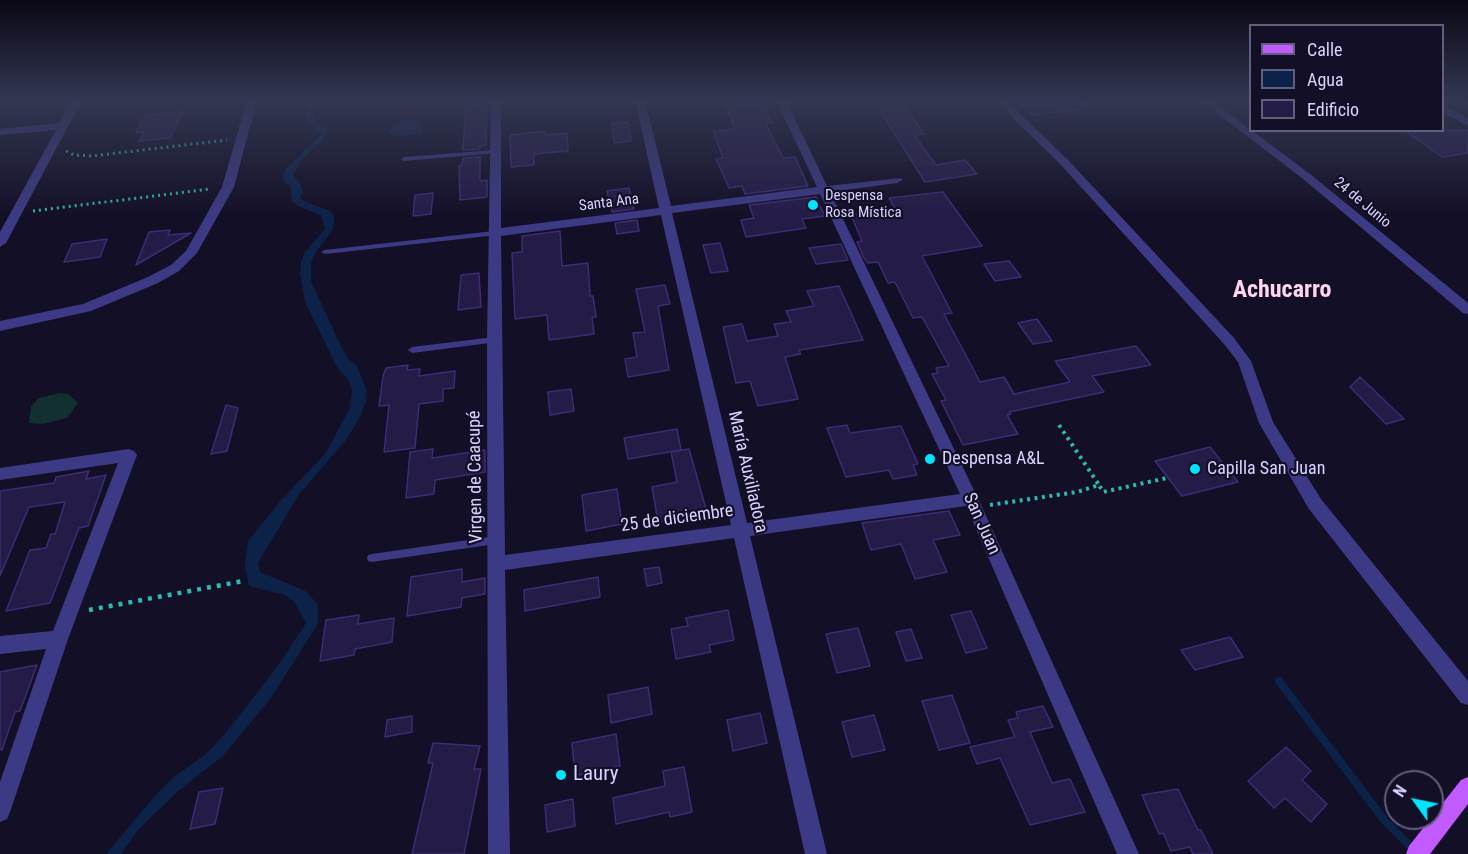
<!DOCTYPE html>
<html>
<head>
<meta charset="utf-8">
<style>
  body { margin:0 }
  #map { position:relative; width:1468px; height:854px; overflow:hidden; background:#130f26; font-family:"Roboto Condensed",sans-serif }
  canvas { display:block }
  .legend { position:absolute; left:1249px; top:24px; width:195px; height:108px; box-sizing:border-box; background:#130f26; border:2px solid #625e7d; margin:0; padding:8px 10px; list-style:none; font-size:18px; color:#d9d4ff }
  .legend li { display:flex; align-items:center; gap:12px; height:30px }
  .legend b { width:30px; border:2px solid #625e7d }
  .north { position:absolute; left:1384px; top:770px; width:60px; height:60px; box-sizing:border-box; background:#130f26; border:2px solid #625e7d; border-radius:50%; rotate:303deg; font-size:16px; font-weight:700; line-height:24px; text-align:center; color:#d9d4ff }
  .north::after { content:''; display:block; margin:auto; width:21px; height:27px; background:#00e5ff; clip-path:polygon(50% 0,100% 100%,50% 72%,0 100%) }
</style>
</head>
<body>
<div id="map">
<canvas width="1468" height="854"></canvas>
<ul class="legend">
<li><b style="height:8px;background:#c25bff"></b>Calle</li>
<li><b style="height:16px;background:#0c2248"></b>Agua</li>
<li><b style="height:16px;background:#241b47"></b>Edificio</li>
</ul>
<div class="north">N</div>
</div>
<script>
const c = document.querySelector('canvas').getContext('2d');
c.lineJoin = 'round';
function fillPath(path, color) { c.fillStyle = color; c.fill(path, 'evenodd'); }
const toPath = rows => new Path2D(rows.map(r => 'M' + r).join(''));
function trace(path, color, width, dash) { c.strokeStyle = color; c.lineWidth = width; c.lineCap = dash ? 'butt' : 'round'; c.setLineDash(dash || []); c.stroke(path); }
function write(font, color, halo, rows, align = 'center') {
  c.font = font + ' "Roboto Condensed",sans-serif'; c.lineWidth = 4.5; c.setLineDash([]); c.textBaseline = 'middle'; c.strokeStyle = halo; c.fillStyle = color; for (const [text, x, y, turn = 0] of rows) {
    c.save(); c.translate(x, y); c.rotate((+turn || 0) * Math.PI / 180); c.textAlign = isNaN(turn) ? turn : align; if (halo) c.strokeText(text, 0, 0); c.fillText(text, 0, 0); c.restore();
  }
}
fillPath(toPath([
  [60,393,68,394,78,403,67,418,43,424,29,423,31,407,38,398]
]), '#12302f');
fillPath(toPath([
  [312,100,318,100,313,110,315,121,328,131,320,144,307,154,301,154,320,135,307,121,306,108],
  [409,120,420,122,422,134,396,136,387,134,395,123],
  [295,160,301,161,293,175,301,185,303,193,300,197,305,202,328,210,333,214,334,220,333,229,316,252,311,263,311,281,338,340,348,359,357,366,367,391,366,402,359,419,346,440,300,493,258,563,260,572,306,591,318,605,318,624,270,699,223,756,177,792,138,830,121,854,106,854,155,796,175,776,206,754,224,735,277,667,306,623,294,602,285,595,249,586,245,565,248,541,282,499,325,454,350,408,352,390,348,379,338,369,305,302,300,274,301,263,304,253,325,229,321,215,298,206,292,201,290,186,282,179,285,170]
]), '#0c2248');
trace(toPath([
  [294,165,310,149]
]), '#0c2248', 4.5);
trace(toPath([
  [1279,681,1385,821,1418,854]
]), '#0c2248', 8);
const building = toPath([
  [487,100,486,145,480,146,480,149,463,150,466,101,487,100],
  [724,100,754,100,756,105,763,104,773,123,766,124,783,158,795,157,808,186,745,194,742,186,729,188,716,159,723,158,713,131,735,129,724,100],
  [1017,100,1085,100,1086,109,1032,115,1017,100],
  [905,106,924,134,914,135,936,165,965,160,977,174,925,182,879,109,905,106],
  [183,112,170,138,139,141,144,132,136,133,146,115,183,112],
  [628,122,631,141,614,143,612,123,628,122],
  [1404,130,1468,130,1468,153,1442,157,1404,130],
  [545,131,545,135,567,133,568,151,534,154,534,165,511,167,510,135,545,131],
  [480,157,480,181,487,180,487,197,460,200,459,166,462,165,463,158,480,157],
  [629,188,634,209,612,212,607,191,629,188],
  [943,192,982,246,922,256,952,313,944,314,980,382,1004,377,1014,394,1070,382,1055,361,1136,346,1151,365,1092,376,1104,392,1009,412,1011,414,1007,415,1018,434,963,445,941,401,946,400,932,374,938,373,936,368,949,366,922,317,913,318,895,282,888,283,878,262,868,263,864,258,857,242,862,241,851,215,896,210,889,198,943,192],
  [433,193,431,214,413,216,415,195,433,193],
  [816,197,825,216,802,219,806,228,746,237,741,220,754,218,749,205,816,197],
  [637,220,639,231,617,234,615,223,637,220],
  [170,230,168,235,191,233,136,265,149,232,170,230],
  [560,231,562,266,588,263,590,296,593,296,596,317,592,317,594,334,549,340,547,315,515,319,512,253,522,252,522,236,560,231],
  [107,239,100,257,64,262,72,244,107,239],
  [720,243,728,271,711,273,703,245,720,243],
  [841,244,848,260,816,264,809,248,841,244],
  [1009,261,1021,277,995,281,984,264,1009,261],
  [479,273,481,307,458,310,461,275,479,273],
  [665,285,670,304,658,306,669,370,628,377,625,359,637,357,633,333,645,332,636,289,665,285],
  [839,286,863,340,799,350,801,354,785,357,798,399,758,406,750,381,736,383,723,327,742,324,747,341,778,336,774,324,791,322,786,311,814,306,807,291,839,286],
  [1037,319,1052,341,1033,344,1018,323,1037,319],
  [408,365,407,370,420,369,419,376,455,371,454,388,443,389,443,401,419,404,415,448,384,452,389,405,379,406,383,376,386,368,408,365],
  [1360,377,1404,419,1386,424,1350,387,1360,377],
  [571,389,574,411,550,415,548,392,571,389],
  [226,405,238,408,227,451,211,454,226,405],
  [847,425,850,433,901,426,918,464,913,465,917,475,893,479,889,470,846,477,827,428,847,425],
  [677,429,681,450,628,459,624,438,677,429],
  [1210,447,1238,482,1182,496,1155,461,1210,447],
  [433,449,432,458,485,450,485,472,435,480,434,494,406,498,410,452,433,449],
  [689,449,706,509,678,514,679,519,658,522,652,487,677,482,671,452,689,449],
  [89,471,86,479,106,475,88,526,79,528,50,603,6,611,30,550,46,548,51,534,55,534,65,502,29,507,0,576,0,491,54,483,56,477,89,471],
  [617,489,622,524,586,531,582,495,617,489],
  [949,511,960,535,933,540,947,572,915,579,901,544,871,550,862,523,949,511],
  [659,567,662,583,647,586,644,569,659,567],
  [462,569,462,582,485,578,485,594,462,598,461,607,407,616,411,577,462,569],
  [598,577,600,597,525,611,524,590,598,577],
  [728,610,734,640,709,645,711,652,676,659,671,629,688,626,686,618,728,610],
  [971,611,987,648,966,653,951,615,971,611],
  [359,615,358,624,394,618,392,642,355,649,354,655,320,661,326,620,359,615],
  [858,628,870,666,837,673,826,634,858,628],
  [911,629,922,658,906,661,896,632,911,629],
  [1230,637,1243,657,1195,670,1181,650,1230,637],
  [37,665,20,711,15,712,2,750,0,749,0,672,37,665],
  [648,687,652,714,611,723,608,695,648,687],
  [952,695,970,743,939,750,922,701,952,695],
  [1043,706,1053,727,1030,732,1052,783,1070,779,1085,812,1030,825,1000,758,977,764,970,747,1015,737,1008,720,1018,718,1016,712,1043,706],
  [760,713,767,743,733,751,727,720,760,713],
  [874,715,885,750,852,757,842,722,874,715],
  [412,716,412,732,385,737,387,720,412,716],
  [616,734,620,766,575,776,572,743,616,734],
  [433,743,480,746,474,769,481,769,464,854,412,854,433,763,428,763,433,743],
  [1286,747,1311,771,1302,780,1327,804,1311,822,1285,798,1274,808,1248,781,1286,747],
  [684,767,692,812,670,817,669,812,616,824,613,798,665,786,663,771,684,767],
  [223,788,215,824,190,829,199,792,223,788],
  [1178,789,1198,830,1201,830,1213,854,1193,854,1190,847,1171,851,1163,833,1159,834,1142,795,1178,789],
  [573,799,575,826,547,832,545,805,573,799]
]);
fillPath(building, '#241b47');
trace(building, '#3b2d73', 1.5);
trace(toPath([
  [66,151,74,155,92,156,227,140],
  [33,211,210,189]
]), '#2fb8b0', 3, [2, 4]);
trace(toPath([
  [1059,425,1099,485],
  [990,505,1077,492,1099,485,1103,492,1167,478]
]), '#2fb8b0', 4, [3, 4.5]);
trace(toPath([
  [89,610,243,581]
]), '#2fb8b0', 4.5, [4, 6]);
fillPath(toPath([
  [495,150,498,152,497,153,404,161,401,159,404,157,495,150],
  [494,231,498,233,497,235,325,254,321,252,325,250,494,231],
  [494,337,498,340,497,342,412,353,408,350,412,347,494,337],
  [496,536,500,537,501,540,500,543,496,544,372,562,368,561,367,558,368,555,372,554,496,536]
]), '#3d3a85');
fillPath(toPath([
  [72,100,82,100,6,243,0,247,0,232,56,130,0,135,0,129,59,123,72,100],
  [247,100,257,100,234,187,197,253,179,271,158,283,91,311,0,331,0,321,83,304,148,277,171,265,186,251,222,187,247,100],
  [491,100,501,100,501,228,659,208,635,100,645,100,671,206,817,187,776,100,786,100,827,186,901,178,903,180,897,183,830,192,982,507,1139,854,1117,854,966,506,750,536,827,854,805,854,734,538,505,570,510,854,488,854,487,340,491,100],
  [820,194,960,494,747,523,672,213,820,194],
  [661,215,731,525,505,555,501,236,661,215],
  [995,100,1006,100,1069,161,1234,338,1251,361,1273,422,1321,499,1468,681,1468,705,1461,703,1309,509,1259,423,1238,362,1224,344,1061,165,995,100],
  [1200,100,1211,100,1310,174,1468,303,1468,314,1463,313,1302,178,1200,100],
  [1442,104,1468,119,1468,126,1442,112,1442,104],
  [129,449,134,451,137,455,68,639,10,812,7,819,0,822,0,782,46,649,0,654,0,636,53,631,118,463,0,480,0,468,129,449]
]), '#3d3a85');
fillPath(toPath([
  [1468,777,1468,804,1430,854,1406,854,1409,846,1461,780,1468,777]
]), '#c25bff');
const sky = c.createLinearGradient(0, 0, 0, 219);
sky.addColorStop(0, '#0a0815');
sky.addColorStop(0.46, '#333752');
sky.addColorStop(1, '#33375200');
c.fillStyle = sky;
c.fillRect(0, 0, 1468, 219);
for (const [x, y, r, color] of [
  [813,205,6,"#00e5ff"],
  [930,459,6,"#00e5ff"],
  [1195,469,6,"#00e5ff"],
  [561,775,6,"#00e5ff"]
]) { const dot = new Path2D(); dot.arc(x, y, r, 0, 2 * Math.PI); c.fillStyle = color; c.fill(dot); trace(dot, '#130f26', 2); }
write('15px', '#d9d4ff', '#130f26', [
  ["Despensa",825,196],
  ["Rosa Mística",825,213]
], 'left');
write('15px', '#d9d4ff', '#130f26', [
  ["Santa Ana",609,203,-7],
  ["24 de Junio",1362,203,40]
]);
write('18px', '#d9d4ff', '#130f26', [
  ["Despensa A&L",942,459],
  ["Capilla San Juan",1207,469]
], 'left');
write('18px', '#d9d4ff', '#130f26', [
  ["María Auxiliadora",747,472,77],
  ["Virgen de Caacupé",476,477,-91],
  ["25 de diciembre",677,519,-8],
  ["San Juan",981,524,66]
]);
write('21px', '#d9d4ff', '#130f26', [
  ["Laury",573,775]
], 'left');
write('bold 24px', '#ffd6f0', '#130f26', [
  ["Achucarro",1282,291]
]);
</script>
</body>
</html>
